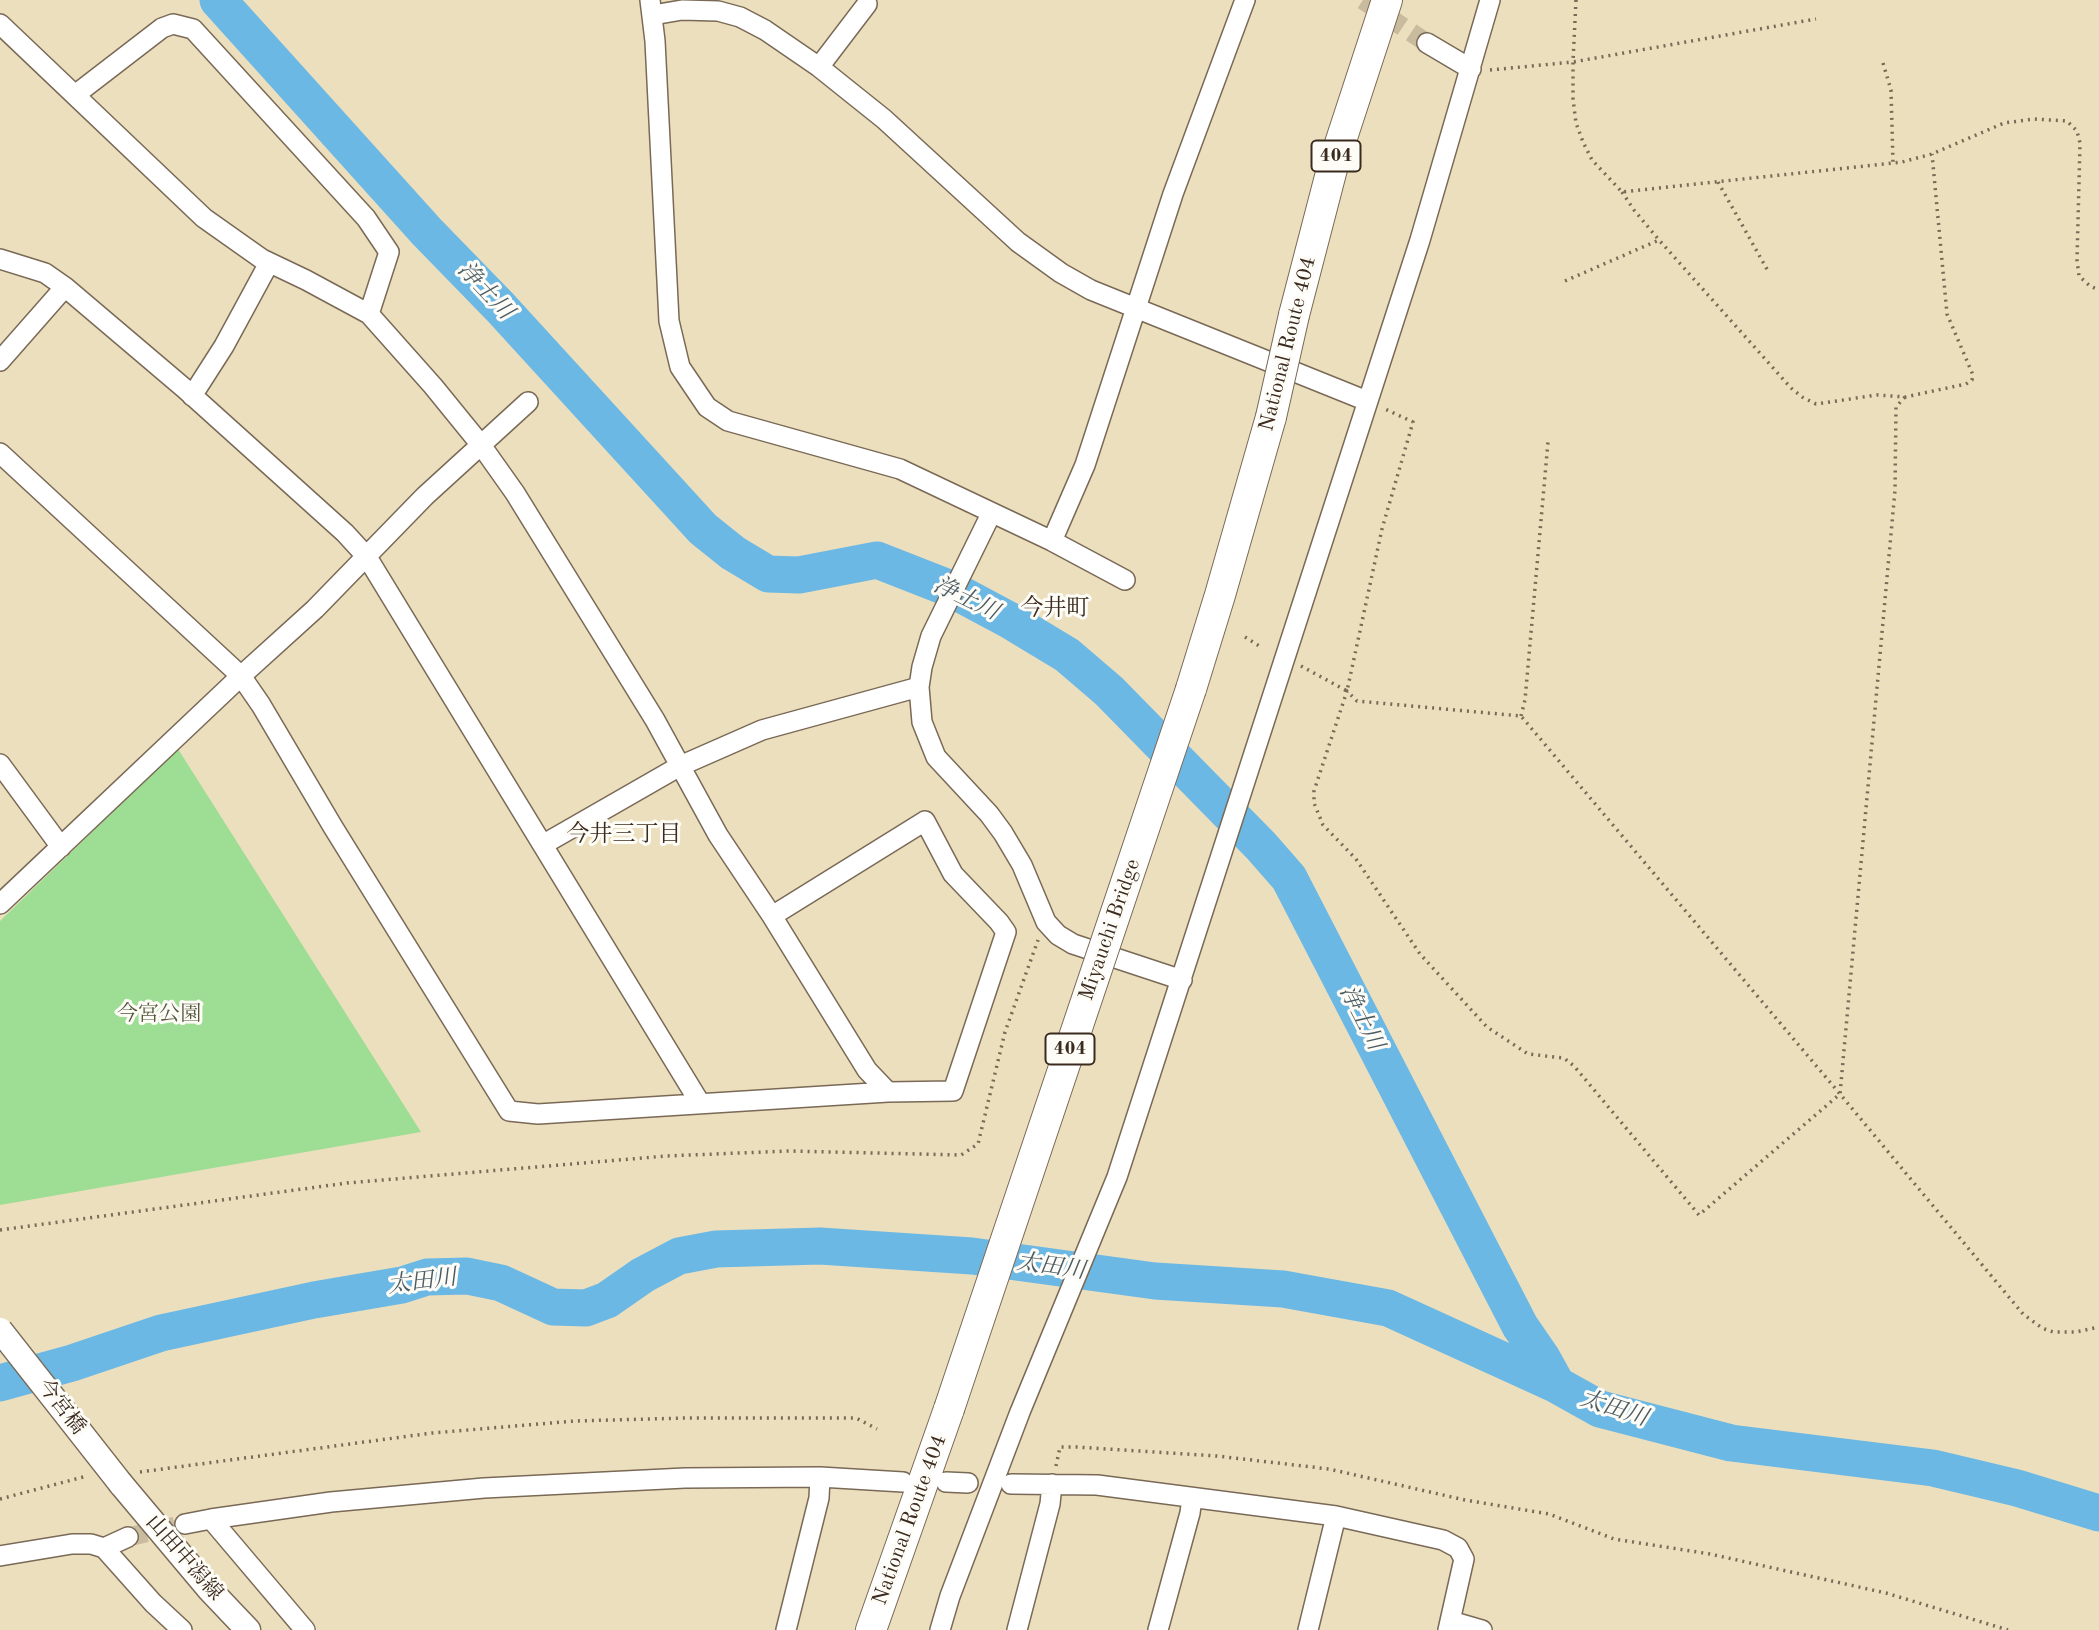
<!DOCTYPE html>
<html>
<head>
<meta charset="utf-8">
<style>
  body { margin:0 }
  canvas { display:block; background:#ecdfbd }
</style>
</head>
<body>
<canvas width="2099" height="1630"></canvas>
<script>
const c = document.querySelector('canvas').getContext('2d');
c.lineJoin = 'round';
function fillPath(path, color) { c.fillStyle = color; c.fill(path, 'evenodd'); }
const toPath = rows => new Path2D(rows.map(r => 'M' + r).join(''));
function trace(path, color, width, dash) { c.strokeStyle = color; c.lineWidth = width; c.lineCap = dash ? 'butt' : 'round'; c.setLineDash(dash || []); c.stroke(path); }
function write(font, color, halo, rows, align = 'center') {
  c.font = font + ' "Old Standard TT","Noto Serif JP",serif'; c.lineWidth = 6; c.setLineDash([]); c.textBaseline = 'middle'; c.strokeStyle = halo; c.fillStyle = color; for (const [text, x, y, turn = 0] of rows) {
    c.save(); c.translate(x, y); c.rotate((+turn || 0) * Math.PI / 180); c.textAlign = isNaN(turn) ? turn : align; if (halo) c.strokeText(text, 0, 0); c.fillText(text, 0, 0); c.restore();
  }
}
fillPath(toPath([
  [178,749,421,1132,0,1205,0,921]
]), '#9ede94');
trace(toPath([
  [218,0,427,232,500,307,703,529,733,553,768,574,799,575,877,560,951,589,1009,620,1067,655,1109,691,1261,846,1289,878,1520,1326,1542,1358,1557,1385],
  [0,1383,72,1363,161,1333,314,1300,402,1285,427,1277,467,1276,501,1283,553,1307,586,1308,607,1300,643,1275,679,1256,716,1249,820,1246,972,1256,1155,1281,1283,1289,1388,1308,1557,1385,1600,1409,1731,1443,1933,1468,2017,1488,2099,1513]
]), '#6cb8e5', 37);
trace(toPath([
  [1363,0,1427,43],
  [128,1537,185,1524]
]), '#c9bb9d', 19, [19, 10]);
const minor = toPath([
  [650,0,655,41,669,321,680,367,707,407,728,421,900,469,1052,541,1125,580],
  [653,15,682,10,718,11,740,17,765,30,819,67,884,119,1018,242,1061,273,1091,290,1367,401],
  [0,24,204,218,262,259,306,280,369,314,433,386,481,445,515,493,655,720,718,835,772,916,867,1070,888,1092],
  [1427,43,1471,69],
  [819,67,867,4],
  [75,95,162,28,173,24,193,29,366,218,389,252,369,314],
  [0,259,45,273,65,287,184,388,345,533,367,557,700,1103],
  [0,361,65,287],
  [192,396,224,346,269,263],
  [0,453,241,676,261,705,333,827,509,1111,538,1114,888,1092,953,1091,1006,932,999,922,953,874,925,821,772,916],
  [991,514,931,636,922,667,919,687,922,722,936,757,989,814,1003,833,1022,865,1046,922,1058,935,1073,944,1182,980],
  [1052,541,1085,465,1173,194,1245,0],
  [0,764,61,847],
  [544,844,680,766,762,730,919,687],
  [0,904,241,676,315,609,425,496,528,402],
  [946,1482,968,1483],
  [1011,1484,1097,1485,1336,1516,1443,1540,1458,1548,1464,1559,1448,1630],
  [211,1519,331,1502,484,1488,685,1478,820,1477,903,1482],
  [185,1524,211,1519,305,1630],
  [104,1548,128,1537],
  [0,1556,72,1544,91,1544,104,1548,153,1603,182,1630],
  [1451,1621,1482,1630],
  [786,1630,819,1498,820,1477],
  [940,1630,950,1596,1020,1412,1117,1177,1420,240,1490,0],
  [1017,1630,1050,1504,1052,1484],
  [1158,1630,1190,1513,1192,1498],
  [1308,1630,1336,1516]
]);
const major = toPath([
  [121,1484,210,1590,248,1630]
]);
const highway = toPath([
  [1294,315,1333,165,1387,0],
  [1191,689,1220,595,1271,417],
  [871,1630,949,1409]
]);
trace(minor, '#796956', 22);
trace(major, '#796956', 27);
trace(highway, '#796956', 32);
trace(toPath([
  [1576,0,1573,62,1816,19],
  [1883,63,1891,90,1893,163],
  [1490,70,1573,62,1573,99,1576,123,1583,142,1592,160,1622,192,1902,162,1932,154,2004,123,2034,119,2067,121,2077,131,2080,143,2077,260,2079,276,2090,286,2099,290],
  [1718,182,1768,271],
  [1622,192,1634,210,1659,240,1791,388,1802,397,1816,404,1877,395,1905,397,1966,384,1972,380,1973,375,1947,314,1932,154],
  [1565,281,1659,240],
  [1905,397,1896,407,1895,490,1840,1094,1699,1215,1574,1066,1564,1058,1528,1054,1487,1027,1420,954,1356,859,1323,825,1314,803,1314,791,1347,691,1357,701,1521,716,1840,1094,2023,1314,2042,1328,2053,1332,2076,1332,2099,1327],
  [1245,637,1261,647],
  [1301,666,1347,691,1382,529,1413,422,1385,409],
  [1521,716,1525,700,1548,442],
  [0,1230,347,1183,666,1156,789,1151,961,1155,978,1144,1005,1032,1038,940],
  [1056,1466,1060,1447,1076,1447,1217,1456,1329,1469,1465,1500,1549,1514,1614,1539,1710,1554,1886,1593,2008,1630],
  [140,1472,432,1433,575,1421,686,1418,856,1418,877,1429],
  [0,1499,87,1476]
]), '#796956', 3.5, [2, 5]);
trace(minor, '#fff', 19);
trace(major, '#fff', 24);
trace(highway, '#fff', 30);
const majorBridge = toPath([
  [0,1330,121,1484]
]);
const highwayBridge = toPath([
  [1271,417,1294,315],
  [949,1409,1191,689]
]);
trace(majorBridge, '#796956', 27, []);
trace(highwayBridge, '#796956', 32, []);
trace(majorBridge, '#fff', 24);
trace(highwayBridge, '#fff', 30);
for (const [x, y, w] of [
  [1336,156,49],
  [1070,1049,49]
]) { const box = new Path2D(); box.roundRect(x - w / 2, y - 15.5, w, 31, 5); c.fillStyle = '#fdfcf7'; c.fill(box); trace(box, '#3b2a1e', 2); }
write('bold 19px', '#3b2a1e', null, [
  ["404",1336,156],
  ["404",1070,1049]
]);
write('21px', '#3b2a1e', '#fdfcf7', [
  ["National Route 404",1288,344,-76],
  ["Miyauchi Bridge",1110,930,-71],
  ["今宮橋",61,1407,52],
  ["National Route 404",910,1520,-70],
  ["山田中潟線",184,1558,49]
]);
write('21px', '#54573c', '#fdfcf7', [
  ["今宮公園",159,1014]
]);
write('italic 23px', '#4c5c64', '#fdfcf7', [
  ["浄土川",485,291,47],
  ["浄土川",966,599,26],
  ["浄土川",1361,1018,63],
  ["太田川",1051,1267,8],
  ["太田川",422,1282,-7],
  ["太田川",1614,1409,18]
]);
write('23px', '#3b2a1e', '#fdfcf7', [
  ["今井町",1055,609],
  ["今井三丁目",624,835]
]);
</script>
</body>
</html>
